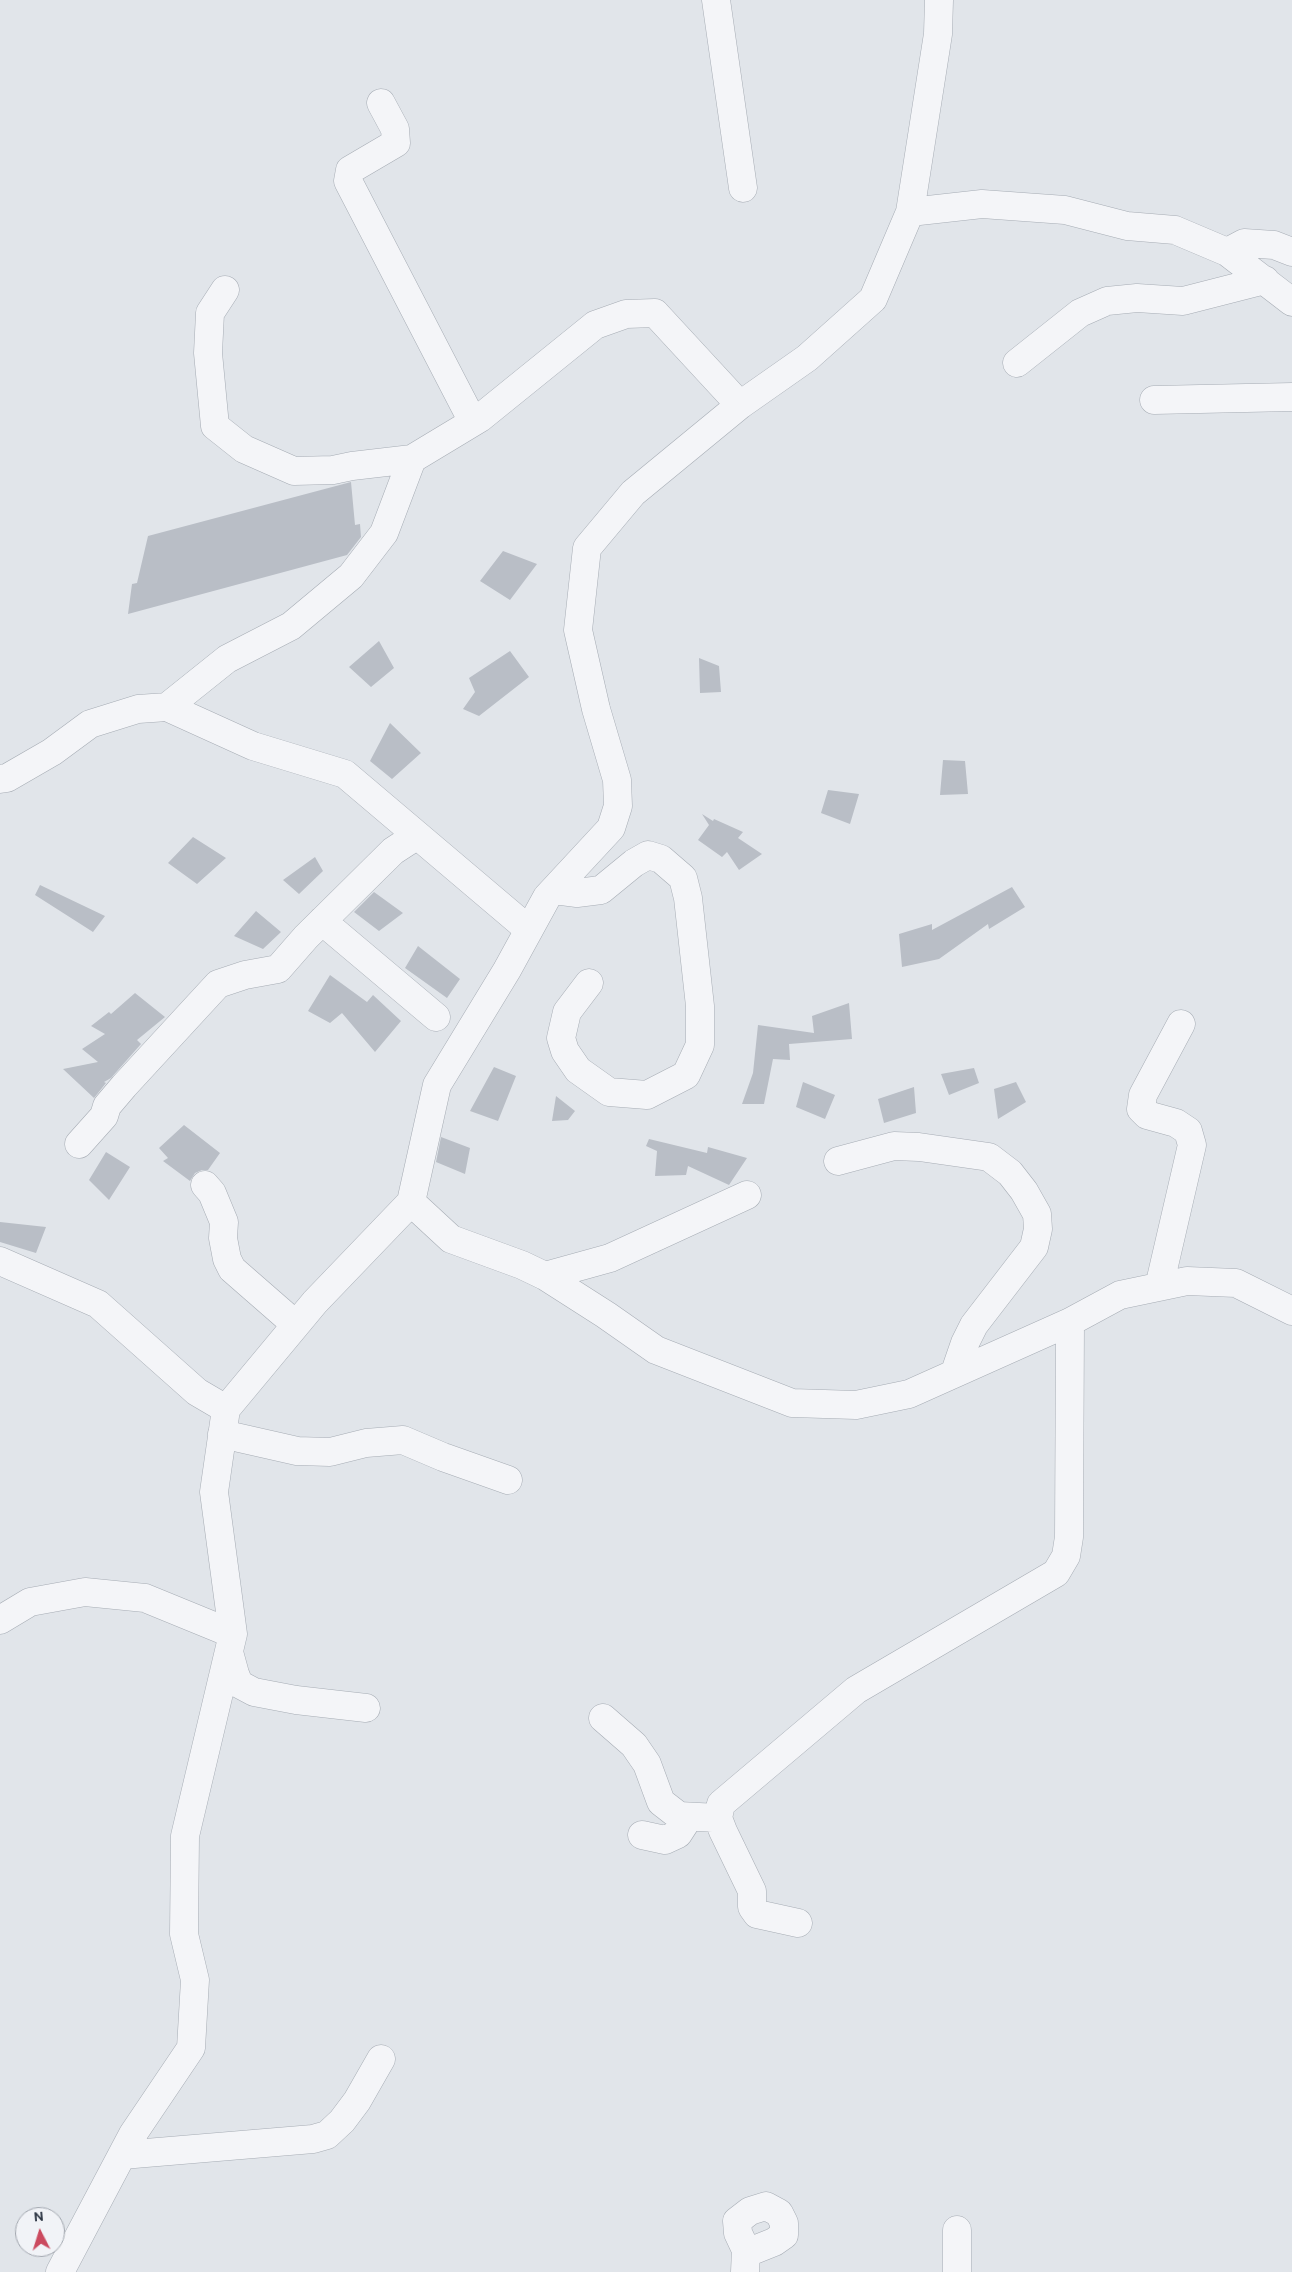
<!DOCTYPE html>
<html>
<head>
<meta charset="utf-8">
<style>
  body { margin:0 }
  #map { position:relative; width:1292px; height:2272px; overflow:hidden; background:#e1e5ea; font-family:Overpass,sans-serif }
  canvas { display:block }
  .north { position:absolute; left:15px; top:2207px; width:50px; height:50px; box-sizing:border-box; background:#f1f3f7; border:1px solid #a1a6ae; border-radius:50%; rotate:355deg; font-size:14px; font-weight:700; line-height:20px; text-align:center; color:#2a3341 }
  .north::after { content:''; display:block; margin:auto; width:18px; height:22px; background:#cb4a5f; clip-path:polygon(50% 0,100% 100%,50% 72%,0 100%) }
</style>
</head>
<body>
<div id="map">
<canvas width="1292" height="2272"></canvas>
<div class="north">N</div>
</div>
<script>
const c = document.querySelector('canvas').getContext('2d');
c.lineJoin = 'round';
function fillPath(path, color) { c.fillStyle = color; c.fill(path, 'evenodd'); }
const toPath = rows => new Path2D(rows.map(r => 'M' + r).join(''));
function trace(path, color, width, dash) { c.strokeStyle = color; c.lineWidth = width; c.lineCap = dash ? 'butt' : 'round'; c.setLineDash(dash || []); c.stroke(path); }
fillPath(toPath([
  [351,482,355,525,360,524,361,537,347,555,128,614,132,584,137,583,148,536],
  [503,551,537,564,510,600,480,581],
  [379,641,394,668,371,687,349,667],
  [510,651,529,677,479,716,463,709,475,692,469,678],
  [699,658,719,666,721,692,700,693],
  [390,723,421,753,392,779,370,761],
  [943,760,965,761,968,794,940,795],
  [828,790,859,794,850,824,821,813],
  [702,814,713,821,714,819,743,832,738,838,762,854,739,870,727,852,722,857,698,840,709,825],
  [193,837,226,858,197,884,168,863],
  [315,857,323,871,299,894,283,880],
  [40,885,105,916,93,932,35,895],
  [1012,887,1025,907,989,929,988,924,939,959,902,967,899,934,932,924,932,930],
  [374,892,403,913,379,931,354,912],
  [256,911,281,932,263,949,234,936],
  [418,946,460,979,447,998,405,968],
  [330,975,367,1002,373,995,401,1021,375,1052,342,1013,330,1023,308,1011],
  [135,993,165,1017,137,1040,141,1044,111,1078,104,1082,106,1083,94,1098,63,1069,98,1062,82,1049,105,1034,91,1026,109,1012,111,1014],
  [849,1003,852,1039,789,1044,790,1060,773,1059,764,1104,742,1104,753,1073,758,1025,814,1033,812,1016],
  [494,1067,516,1076,498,1121,470,1111],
  [974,1068,979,1083,949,1095,941,1074],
  [803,1082,835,1095,825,1119,796,1107],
  [1016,1082,1026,1102,998,1119,994,1089],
  [914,1087,916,1113,884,1123,878,1099],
  [556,1096,575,1111,568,1120,552,1121],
  [184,1125,220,1153,208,1170,202,1170,195,1173,190,1181,163,1161,168,1158,159,1148],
  [441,1137,470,1148,465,1174,436,1162],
  [649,1139,707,1153,708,1147,747,1158,729,1185,688,1166,686,1175,655,1176,657,1151,646,1146],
  [106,1152,130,1167,109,1200,89,1180],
  [0,1222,46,1227,36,1253,0,1242]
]), '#b9bec6');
const minor = toPath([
  [716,0,743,188],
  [381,103,395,129,396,143,350,170,348,181,473,422],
  [910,212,982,204,1065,210,1127,226,1175,230,1227,252,1292,302],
  [1227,252,1244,243,1274,245,1292,252],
  [225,290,210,313,208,353,215,426,244,449,294,471,333,470,352,466,412,459,480,418,595,325,626,314,655,313,740,405],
  [1017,363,1080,313,1107,301,1137,298,1183,301,1265,280],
  [1154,400,1292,397],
  [167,707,253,746,345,774,528,929],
  [0,779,7,778,52,752,90,724,138,709,167,707,227,659,291,626,351,576,384,533,412,459],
  [554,890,577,893,601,890,634,863,648,855,661,859,683,878,688,898,700,1006,700,1045,686,1075,647,1095,609,1092,578,1070,565,1051,561,1038,567,1012,589,983],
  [322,921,436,1017],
  [79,1144,104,1116,107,1106,124,1086,218,984,245,975,278,969,306,937,393,851,416,836],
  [838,1161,894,1146,919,1147,989,1157,1010,1173,1024,1191,1037,1214,1038,1229,1034,1247,974,1325,965,1343,955,1372],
  [205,1185,212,1193,224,1222,223,1238,227,1259,232,1269,295,1324],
  [411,1202,451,1239,522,1265,545,1276,606,1315,656,1350,792,1403,856,1405,909,1394,1070,1322,1120,1295,1187,1281,1236,1283,1292,1311],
  [0,1261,98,1304,197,1392,226,1409],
  [545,1276,610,1258,747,1195],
  [1159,1287,1192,1145,1188,1131,1176,1123,1147,1115,1141,1109,1143,1095,1181,1024],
  [222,1434,297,1451,330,1452,366,1443,403,1440,443,1457,508,1480],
  [0,1620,30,1602,85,1592,145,1598,233,1634],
  [229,1652,235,1674,239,1684,254,1692,296,1700,366,1708],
  [603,1718,634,1745,647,1764,661,1802,679,1816,718,1818],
  [642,1835,665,1840,678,1834,689,1817],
  [798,1923,757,1914,752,1907,752,1891,723,1831,718,1818,721,1804,856,1690,1056,1573,1066,1556,1069,1537,1070,1322],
  [122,2155,313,2139,327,2135,342,2121,357,2101,381,2059],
  [60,2272,133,2134,191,2048,195,1980,184,1934,185,1836,233,1634,214,1492,226,1409,315,1302,411,1202,437,1085,507,970,547,897,611,828,618,806,617,780,596,709,578,630,587,548,633,493,740,405,807,358,873,299,910,212,938,34,939,0],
  [745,2272,746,2250,738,2233,737,2221,750,2211,766,2206,779,2213,784,2223,784,2235,774,2242,754,2250,746,2250],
  [957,2272,957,2230]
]);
trace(minor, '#a6acb4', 29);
trace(minor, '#f4f5f8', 28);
</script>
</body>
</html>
